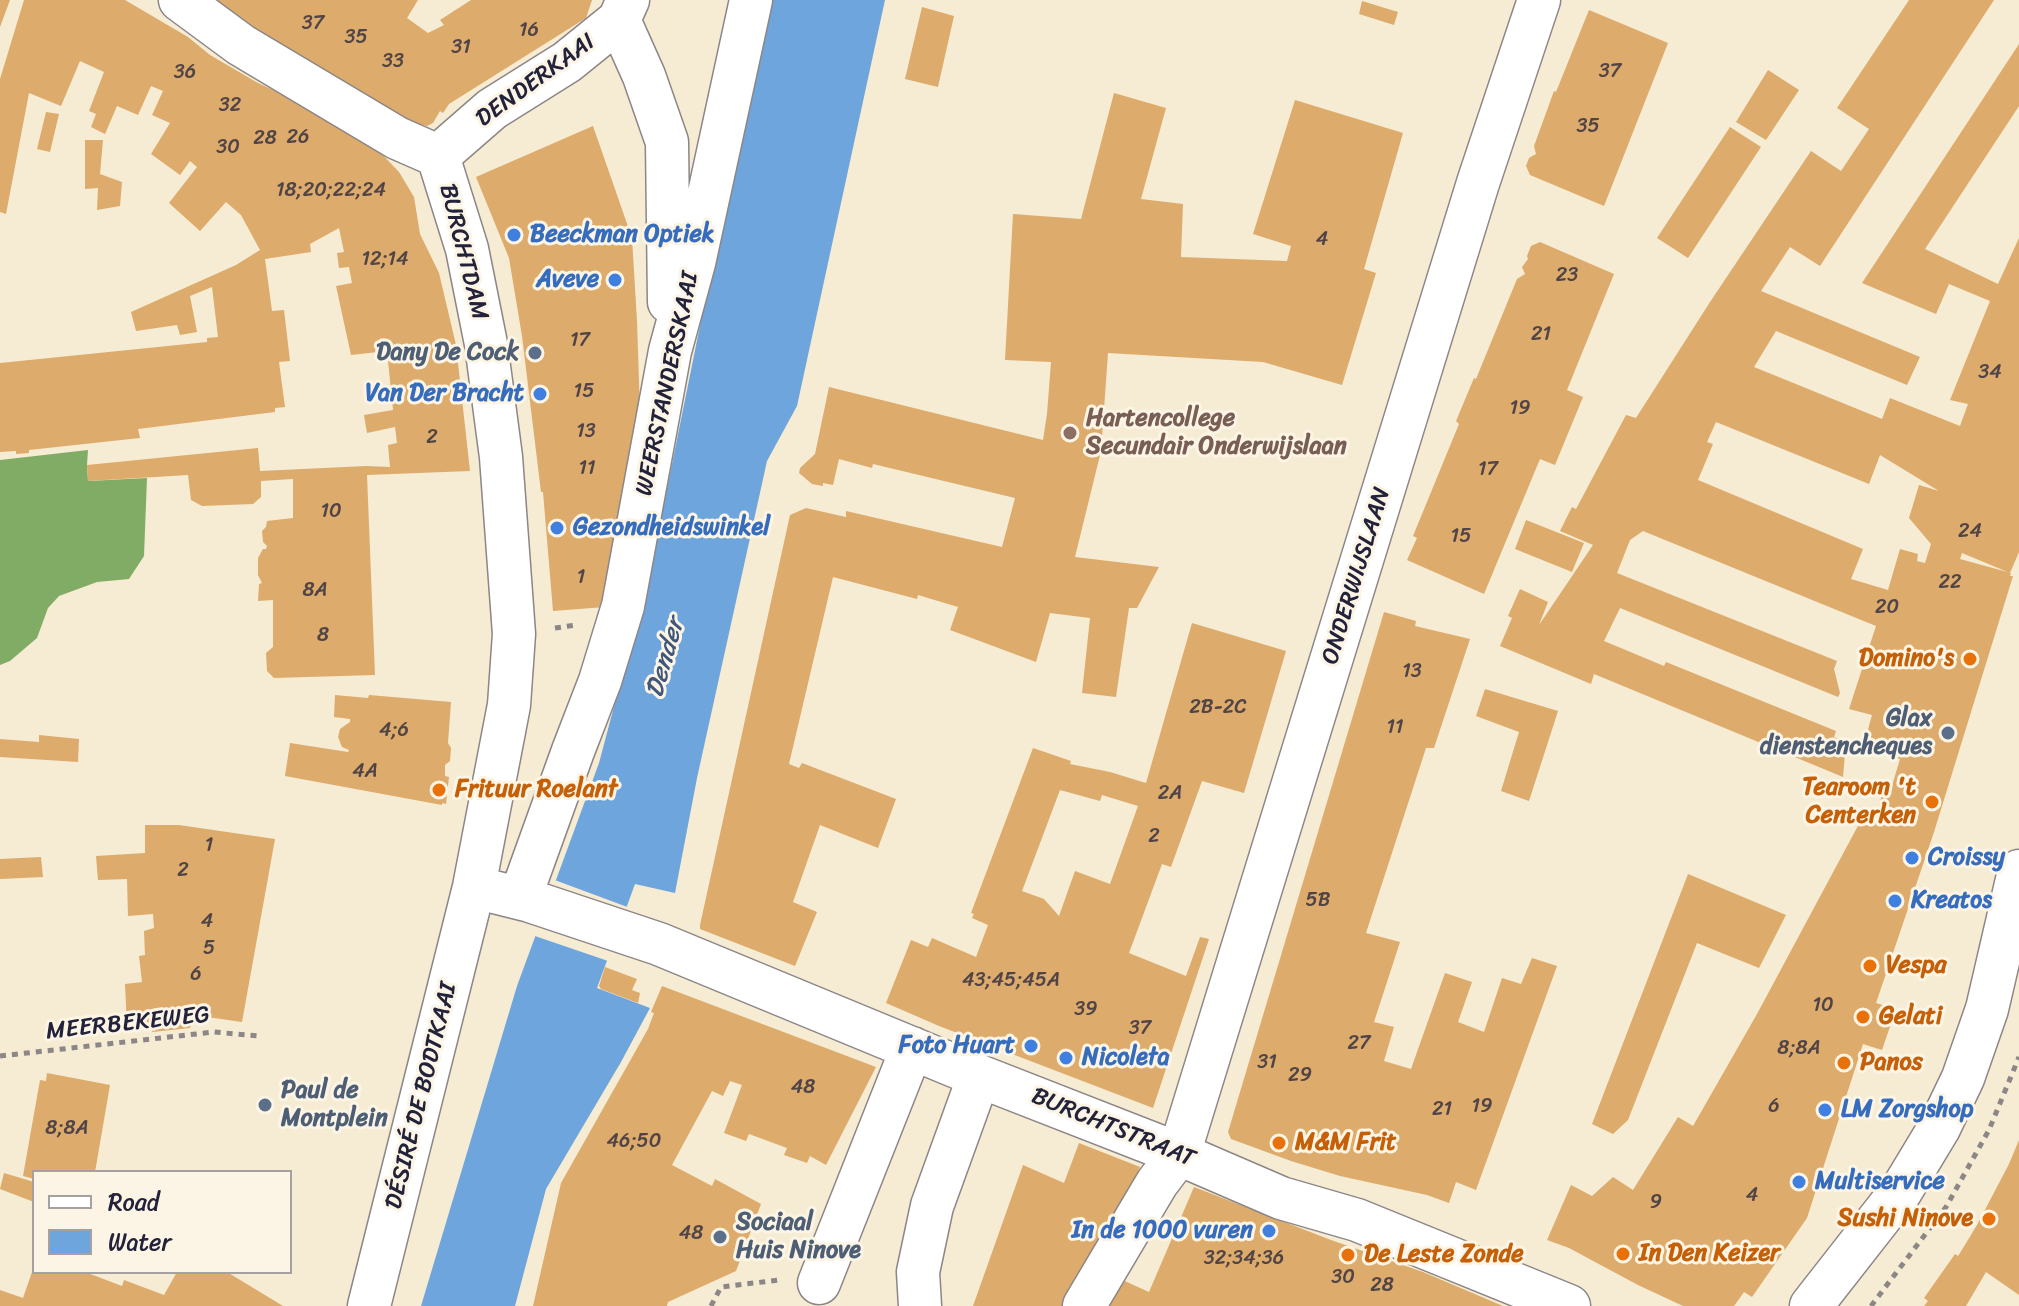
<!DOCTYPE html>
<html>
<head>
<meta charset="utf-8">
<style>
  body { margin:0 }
  #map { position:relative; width:2019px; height:1306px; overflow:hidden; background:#f6ebd3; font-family:Sriracha,sans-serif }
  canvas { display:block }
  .legend { position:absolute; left:32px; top:1170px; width:260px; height:104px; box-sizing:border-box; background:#fcf5e5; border:2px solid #a5a1a1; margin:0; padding:10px 14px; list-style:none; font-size:24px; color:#22223b }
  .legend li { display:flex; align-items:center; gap:16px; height:40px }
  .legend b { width:40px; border:2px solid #a5a1a1 }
</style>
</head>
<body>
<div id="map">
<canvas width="2019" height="1306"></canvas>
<ul class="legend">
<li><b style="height:10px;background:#fff"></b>Road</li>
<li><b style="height:22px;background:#6ea5dc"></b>Water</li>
</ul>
</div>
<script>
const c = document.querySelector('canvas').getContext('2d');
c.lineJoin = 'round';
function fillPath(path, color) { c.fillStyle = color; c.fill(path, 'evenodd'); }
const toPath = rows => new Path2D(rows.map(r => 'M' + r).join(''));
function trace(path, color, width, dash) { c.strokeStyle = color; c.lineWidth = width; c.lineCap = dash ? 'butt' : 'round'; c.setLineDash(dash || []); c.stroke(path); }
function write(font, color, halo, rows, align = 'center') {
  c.font = font + ' Sriracha,sans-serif'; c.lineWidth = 6; c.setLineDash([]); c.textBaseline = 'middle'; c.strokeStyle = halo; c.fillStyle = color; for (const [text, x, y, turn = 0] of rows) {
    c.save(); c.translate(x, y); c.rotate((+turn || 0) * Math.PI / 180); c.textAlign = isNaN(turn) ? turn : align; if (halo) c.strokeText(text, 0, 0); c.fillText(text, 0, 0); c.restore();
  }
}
fillPath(toPath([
  [88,450,87,465,88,481,147,478,144,556,129,579,97,582,59,596,48,608,37,638,10,661,0,665,0,460]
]), '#80ac66');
fillPath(toPath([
  [766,0,885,0,797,406,767,461,697,778,675,893,635,884,597,988,650,1008,621,1062,546,1189,515,1306,421,1306,517,986,599,763,638,616,657,538]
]), '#6ea5dc');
fillPath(toPath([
  [552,879,630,908,611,962,532,935]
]), '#f6ebd3');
fillPath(toPath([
  [0,0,10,0,0,27],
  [24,0,125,0,188,37,210,55,258,83,284,95,375,147,399,172,414,197,420,234,439,273,456,345,470,471,367,475,375,675,274,678,267,671,266,653,273,647,273,600,258,601,259,584,262,583,258,575,258,558,263,549,266,549,267,546,263,542,262,531,266,527,267,521,293,518,293,479,261,481,261,497,253,504,202,506,191,500,188,475,88,481,87,465,258,448,260,471,366,466,390,467,388,445,397,443,395,427,367,433,364,415,393,410,387,351,351,355,336,286,352,283,349,267,339,268,337,253,344,252,339,228,310,244,311,252,265,259,272,311,284,310,290,361,279,362,285,407,275,408,275,412,138,429,140,438,29,450,29,453,16,454,16,451,0,452,0,363,207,342,207,338,218,337,212,287,190,296,197,332,180,335,177,325,136,331,131,312,236,265,260,250,241,215,226,202,200,231,169,203,197,167,190,161,180,175,151,154,170,123,152,115,163,91,151,86,138,115,117,106,105,134,91,127,96,114,89,111,104,72,80,61,61,106,29,93,6,214,0,212,0,79],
  [212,0,418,0,407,18,428,33,444,25,440,20,471,0,592,0,586,18,449,104,443,113,440,111,433,123,427,126,414,123,265,36],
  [1909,0,1994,0,1820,266,1790,247,1761,291,1920,357,1907,385,1776,331,1754,367,1882,419,1890,398,1960,426,1968,404,1950,400,1990,301,1949,284,1936,314,1862,283,2019,44,2019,106,1925,249,1998,284,2019,238,2019,552,2010,573,1962,553,1960,559,2011,573,2010,576,2013,576,1934,832,1876,1003,1896,1009,1882,1050,1863,1044,1807,1218,1752,1297,1744,1292,1734,1306,1683,1306,1638,1285,1569,1248,1547,1240,1571,1185,1592,1196,1613,1177,1633,1190,1678,1117,1693,1126,1757,1014,1867,809,1877,813,1882,794,1889,796,1900,759,1863,748,1872,715,1849,709,1876,626,1643,531,1630,540,1617,573,1837,661,1834,669,1840,693,1838,697,1620,608,1604,641,1664,666,1666,662,1836,731,1834,737,1846,742,1843,777,1594,674,1591,684,1500,646,1512,618,1508,616,1520,589,1548,602,1539,625,1593,545,1560,531,1572,507,1576,509,1626,415,1636,418,1710,302,1811,151,1841,171,1869,129,1837,108],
  [1716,422,1869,484,1880,455,1939,491,1919,485,1909,518,1931,544,1925,563,1917,561,1918,554,1900,549,1888,590,1851,579,1863,549,1698,480,1713,444,1707,442],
  [1362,1,1398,12,1394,25,1359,14],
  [922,7,954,16,938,87,905,79],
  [1589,10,1668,43,1604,206,1530,175,1526,166,1529,158,1536,154,1534,146,1554,91,1556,92],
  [1768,70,1799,90,1766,140,1736,122],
  [1114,93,1166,108,1141,199,1183,204,1181,257,1287,261,1291,246,1253,234,1295,100,1403,133,1364,269,1376,273,1342,385,1263,362,1108,353,1101,451,1075,557,1159,567,1137,608,1129,608,1116,697,1082,693,1090,618,1050,613,1036,662,950,630,958,607,918,595,917,599,833,577,789,764,799,768,802,763,896,799,878,848,820,825,793,902,817,912,795,966,700,929,700,925,790,515,806,508,846,517,846,511,1002,547,1015,498,873,464,872,468,839,459,833,485,823,483,823,486,812,484,799,473,800,468,815,454,829,387,1043,440,1047,414,1051,362,1005,360,1013,214,1081,219],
  [46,112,59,114,50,152,37,149],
  [593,126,632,238,637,321,640,412,608,589,603,589,605,607,553,611,543,492,541,492,522,336,509,258,476,177],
  [1730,127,1761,147,1688,258,1657,238],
  [85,140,103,140,100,174,122,182,120,206,97,210,98,188,85,189],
  [1540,242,1614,274,1567,390,1583,397,1555,465,1540,459,1484,594,1407,560,1417,538,1413,536,1459,424,1456,421,1474,378,1476,379,1517,279,1525,274,1522,267,1528,259,1527,256,1531,246],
  [1526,520,1584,543,1572,572,1515,549],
  [1384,612,1416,621,1415,626,1470,639,1434,748,1426,748,1366,933,1400,942,1374,1022,1394,1027,1384,1061,1411,1069,1445,973,1472,982,1458,1022,1484,1032,1502,978,1521,984,1532,958,1557,966,1476,1190,1456,1182,1449,1203,1427,1195,1340,1176,1291,1161,1231,1139,1228,1132],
  [1192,623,1286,651,1244,793,1202,781,1171,867,1162,864,1129,953,1186,976,1200,937,1209,939,1153,1108,939,1026,886,1003,911,940,928,947,932,938,976,957,988,925,972,918,974,914,971,913,1033,748,1071,761,1070,764,1110,772,1146,783],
  [1060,790,1100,801,1102,795,1138,806,1110,884,1075,871,1059,916,1044,899,1022,891],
  [1485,689,1558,711,1529,801,1501,791,1519,732,1476,716],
  [335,695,368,698,369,695,451,702,448,743,451,748,450,761,445,765,445,776,449,777,446,804,442,803,442,805,285,776,290,743,348,752,349,750,342,747,338,737,340,729,350,722,350,719,334,717],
  [39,735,79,739,78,762,0,757,0,739,39,742],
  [145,825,179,825,275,839,242,1022,193,1015,190,1028,152,1032,153,1026,127,1025,125,984,142,982,139,956,145,955,144,931,154,928,153,914,128,916,127,879,98,880,96,856,145,853],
  [41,857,43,877,0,879,0,859],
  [1688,874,1786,915,1759,968,1697,943,1628,1120,1613,1134,1592,1124],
  [605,967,637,979,632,990,640,993,638,1003,601,989,599,986],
  [662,986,876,1067,826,1165,810,1156,807,1163,784,1155,787,1148,749,1134,746,1141,724,1133,742,1085,730,1081,723,1096,712,1091,672,1165,712,1186,715,1179,761,1204,736,1271,668,1302,667,1306,533,1306,561,1183,648,1029,654,1013,651,1012],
  [47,1073,110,1085,95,1172,34,1172,34,1179,23,1176,40,1080,46,1081],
  [2019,1140,2019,1295,1986,1272,1966,1306,1924,1306,1928,1301,1924,1298,1955,1254,1958,1256,1960,1253,1977,1225,2009,1164],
  [1079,1143,1140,1167,1101,1265,1082,1274,1078,1273,1067,1306,973,1306,1023,1165,1064,1183],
  [4,1173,34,1182,34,1202,0,1189],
  [1194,1187,1331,1240,1423,1272,1503,1306,1105,1306,1118,1278,1149,1292],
  [32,1272,85,1272,122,1286,124,1280,164,1295,177,1272,227,1272,283,1306,0,1306,0,1290,23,1298]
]), '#ddab6b');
const minor = toPath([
  [180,0,241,45,397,138,438,156,467,249,486,344,501,457,514,634,509,705,474,887,369,1306],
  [619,20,644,76,667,142,669,302],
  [438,156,492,109,567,62,619,20,628,0],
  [474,887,530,901,659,944,979,1076,1179,1154,1281,1198,1357,1220,1569,1306],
  [520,898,573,751,600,681,623,606,670,351,694,263,751,0],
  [819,1283,912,1048],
  [920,1306,918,1272,932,1206,979,1076],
  [1084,1306,1157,1183,1179,1154,1478,183,1539,0],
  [1811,1306,1901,1191,1939,1128,1963,1078,1987,1009,2019,871]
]);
trace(minor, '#8c8687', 45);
trace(toPath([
  [555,628,576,625],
  [0,1056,214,1032,259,1036],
  [711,1306,721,1287,779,1280],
  [1871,1306,1946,1207,1989,1130,2019,1057]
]), '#8c8687', 5, [6, 6]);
trace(minor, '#fff', 42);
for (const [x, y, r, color] of [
  [514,235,8,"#3f7fe0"],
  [615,280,8,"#3f7fe0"],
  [535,353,8,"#5c6f8a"],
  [540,394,8,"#3f7fe0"],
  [1070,433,8,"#8d6e63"],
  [557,528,8,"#3f7fe0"],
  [1970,659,8,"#e8710a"],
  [1948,733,8,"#5c6f8a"],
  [439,790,8,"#e8710a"],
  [1932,802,8,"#e8710a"],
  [1912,858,8,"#3f7fe0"],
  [1895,901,8,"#3f7fe0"],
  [1870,966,8,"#e8710a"],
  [1863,1017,8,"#e8710a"],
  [1031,1046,8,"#3f7fe0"],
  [1066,1058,8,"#3f7fe0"],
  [1844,1063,8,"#e8710a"],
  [265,1105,8,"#5c6f8a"],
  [1825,1110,8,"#3f7fe0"],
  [1279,1143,8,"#e8710a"],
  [1799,1182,8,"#3f7fe0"],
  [1989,1219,8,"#e8710a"],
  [1269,1231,8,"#3f7fe0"],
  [720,1237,8,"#5c6f8a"],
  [1623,1254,8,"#e8710a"],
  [1348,1255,8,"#e8710a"]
]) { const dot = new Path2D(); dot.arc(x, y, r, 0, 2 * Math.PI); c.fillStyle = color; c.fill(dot); trace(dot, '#fcf5e5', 3); }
write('20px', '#514447', null, [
  ["37",313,24],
  ["16",529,31],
  ["35",356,38],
  ["31",461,48],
  ["33",393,62],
  ["37",1610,72],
  ["36",185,73],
  ["32",230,106],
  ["35",1588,127],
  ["26",298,138],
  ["28",265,139],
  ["30",228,148],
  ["18;20;22;24",331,191],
  ["4",1322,240],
  ["12;14",385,260],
  ["23",1567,276],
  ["21",1541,335],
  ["17",580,341],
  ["34",1990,373],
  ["15",584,392],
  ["19",1520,409],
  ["13",586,432],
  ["2",432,438],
  ["11",587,469],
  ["17",1488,470],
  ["10",331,512],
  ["24",1970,532],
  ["15",1461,537],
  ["1",581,578],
  ["22",1950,583],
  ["8A",315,591],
  ["20",1887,608],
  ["8",323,636],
  ["13",1412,672],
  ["2B-2C",1218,708],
  ["11",1395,728],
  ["4;6",394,731],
  ["4A",365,772],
  ["2A",1170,794],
  ["2",1154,837],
  ["1",209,846],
  ["2",183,871],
  ["5B",1318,901],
  ["4",207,922],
  ["5",209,949],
  ["6",196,975],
  ["43;45;45A",1011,981],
  ["10",1823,1006],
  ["39",1086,1010],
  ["37",1140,1029],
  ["27",1359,1044],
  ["8;8A",1799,1049],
  ["31",1267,1063],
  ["29",1300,1076],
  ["48",803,1088],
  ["19",1482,1107],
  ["6",1774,1107],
  ["21",1442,1110],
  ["8;8A",67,1129],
  ["46;50",634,1142],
  ["4",1752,1196],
  ["9",1656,1203],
  ["48",691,1234],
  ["32;34;36",1244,1259],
  ["30",1343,1278],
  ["28",1382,1286]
]);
write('24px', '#22223b', '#fcf5e5', [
  ["DENDERKAAI",536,81,-36],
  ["BURCHTDAM",463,252,76],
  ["WEERSTANDERSKAAI",668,384,-78],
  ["ONDERWIJSLAAN",1357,576,-73],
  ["MEERBEKEWEG",128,1024,-6],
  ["DÉSIRÉ DE BODTKAAI",422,1096,-76],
  ["BURCHTSTRAAT",1113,1128,22]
]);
write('bold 24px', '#366cbe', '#fcf5e5', [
  ["Beeckman Optiek",530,235],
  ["Aveve",599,280,"right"],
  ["Van Der Bracht",524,394,"right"],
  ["Gezondheidswinkel",573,528],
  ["Croissy",1928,858],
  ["Kreatos",1911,901],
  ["Foto Huart",1015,1046,"right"],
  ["Nicoleta",1082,1058],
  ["LM Zorgshop",1841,1110],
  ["Multiservice",1815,1182],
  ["In de 1000 vuren",1253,1231,"right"]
], 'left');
write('bold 24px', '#4e5e75', '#fcf5e5', [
  ["Dany De Cock",519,353],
  ["Glax",1932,719],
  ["dienstencheques",1932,747],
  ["Paul de",281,1091,"left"],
  ["Montplein",281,1119,"left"],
  ["Sociaal",736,1223,"left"],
  ["Huis Ninove",736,1251,"left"]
], 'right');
write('bold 24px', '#785e54', '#fcf5e5', [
  ["Hartencollege",1086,419],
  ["Secundair Onderwijslaan",1086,447]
], 'left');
write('bold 24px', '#c56008', '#fcf5e5', [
  ["Domino's",1954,659,"right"],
  ["Tearoom 't",1916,788,"right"],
  ["Centerken",1916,816,"right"],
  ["Frituur Roelant",455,790],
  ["Vespa",1886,966],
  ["Gelati",1879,1017],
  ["Panos",1860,1063],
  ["M&M Frit",1295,1143],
  ["Sushi Ninove",1973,1219,"right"],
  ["In Den Keizer",1639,1254],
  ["De Leste Zonde",1364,1255]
], 'left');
write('italic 26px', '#40567b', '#fcf5e5', [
  ["Dender",666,658,-74]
]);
</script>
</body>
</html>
